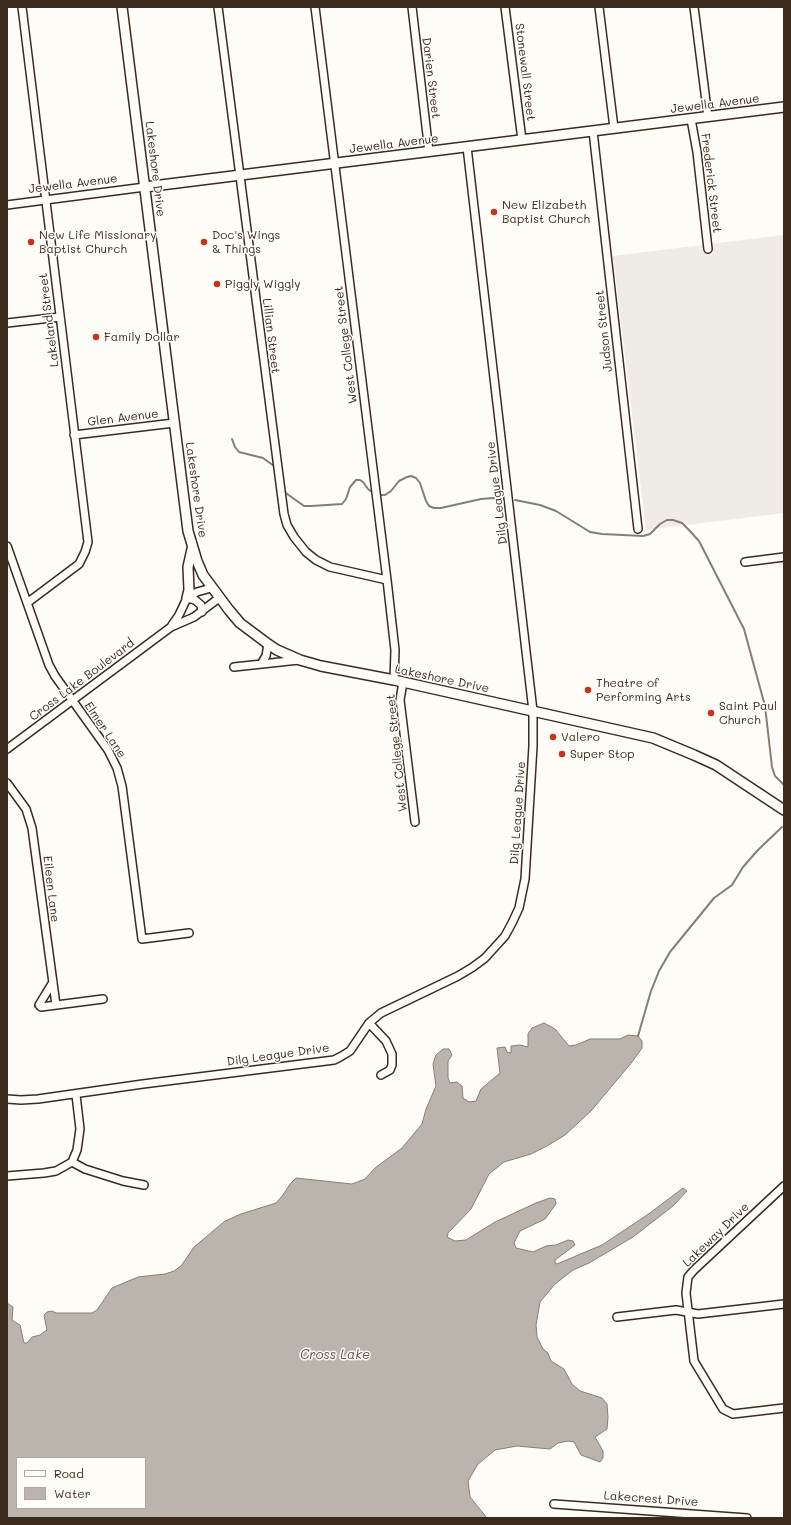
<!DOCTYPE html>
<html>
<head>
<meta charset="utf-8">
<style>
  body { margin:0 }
  #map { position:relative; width:791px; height:1525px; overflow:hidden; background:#fdfcf7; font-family:Mali,sans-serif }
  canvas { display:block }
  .frame { position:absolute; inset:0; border:8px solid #3b2a1e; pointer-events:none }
  .legend { position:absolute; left:16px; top:1457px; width:130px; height:52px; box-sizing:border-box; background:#fdfcf7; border:1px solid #afa8a0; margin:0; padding:5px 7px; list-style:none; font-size:12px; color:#3b2a1e }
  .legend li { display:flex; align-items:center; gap:8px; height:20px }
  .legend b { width:20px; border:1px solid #afa8a0 }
</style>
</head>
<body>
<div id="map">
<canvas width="791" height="1525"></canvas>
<div class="frame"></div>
<ul class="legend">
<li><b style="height:5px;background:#fdfcf7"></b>Road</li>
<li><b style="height:11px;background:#bbb4ad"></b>Water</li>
</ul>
</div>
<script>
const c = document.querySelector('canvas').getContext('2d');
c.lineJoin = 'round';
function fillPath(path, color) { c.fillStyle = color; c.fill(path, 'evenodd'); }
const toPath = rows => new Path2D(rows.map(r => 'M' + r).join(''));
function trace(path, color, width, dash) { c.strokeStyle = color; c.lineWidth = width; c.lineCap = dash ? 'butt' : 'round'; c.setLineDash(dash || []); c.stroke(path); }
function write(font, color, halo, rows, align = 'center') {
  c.font = font + ' Mali,sans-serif'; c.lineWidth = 3; c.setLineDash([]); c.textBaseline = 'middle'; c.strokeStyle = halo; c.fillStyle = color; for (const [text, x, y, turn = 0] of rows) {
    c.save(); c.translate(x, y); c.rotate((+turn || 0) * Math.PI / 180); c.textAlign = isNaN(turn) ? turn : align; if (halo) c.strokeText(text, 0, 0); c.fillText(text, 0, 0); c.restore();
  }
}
fillPath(toPath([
  [784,235,784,513,646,530,613,256]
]), '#efece7');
const water = toPath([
  [544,1023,555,1029,569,1046,576,1045,590,1039,620,1039,628,1035,638,1036,642,1041,642,1048,632,1062,591,1111,565,1135,547,1146,531,1154,504,1162,489,1174,471,1209,448,1233,447,1237,455,1241,466,1240,495,1222,536,1203,550,1198,555,1199,556,1204,545,1219,520,1231,514,1243,516,1248,533,1252,546,1246,556,1245,568,1240,573,1241,575,1245,555,1260,555,1263,557,1264,602,1245,650,1213,683,1188,687,1191,673,1206,633,1237,589,1263,573,1270,555,1284,540,1302,536,1325,537,1337,543,1349,548,1353,551,1361,564,1369,572,1384,580,1391,602,1398,607,1404,608,1417,607,1429,595,1437,603,1451,603,1458,600,1462,581,1455,574,1442,568,1441,558,1443,550,1449,517,1446,495,1450,478,1464,468,1481,470,1497,487,1518,7,1518,7,1303,13,1307,12,1320,20,1325,24,1343,27,1343,32,1337,40,1335,47,1330,44,1315,47,1312,52,1311,56,1313,92,1313,97,1310,112,1288,138,1277,165,1274,174,1271,181,1266,194,1247,225,1221,241,1214,276,1203,283,1195,290,1184,296,1178,352,1184,365,1179,375,1168,402,1148,422,1124,426,1109,436,1086,433,1064,436,1055,443,1049,449,1049,452,1055,448,1061,448,1078,450,1083,457,1082,462,1086,463,1098,469,1102,476,1101,481,1089,500,1073,497,1048,505,1047,507,1052,511,1053,511,1046,520,1045,528,1047,528,1034,532,1028,544,1023],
  [17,1458,145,1458,145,1508,17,1508,17,1458]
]);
fillPath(water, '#bbb4ad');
trace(water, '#887d74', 1);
trace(toPath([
  [232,439,235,447,239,452,263,458,274,466],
  [283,491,304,506,311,506,342,504,346,499,350,487,356,480,360,480,363,482,368,489,372,492],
  [378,495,385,495,391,491,399,481,407,477,411,476,416,478,420,483,426,501,429,506,434,508,441,508,481,499,493,498,504,499],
  [515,500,540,505,556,511,590,532,602,534,643,536,650,534,660,524,667,520,673,520,682,523,689,530,699,541,744,629,765,706,772,767,775,776,784,785],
  [638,1036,651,991,659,971,670,952,714,898,732,885,743,867,758,850,782,827]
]), '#887d74', 2);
const minor = toPath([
  [22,7,88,542,85,552,79,564,27,603],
  [218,7,284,514,287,525,294,537,306,552,316,560,330,567,387,580],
  [315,7,387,580,395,650,394,680],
  [412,7,429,152],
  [505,7,522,140],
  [599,7,614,128],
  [694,7,708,117],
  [691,119,697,152,708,249],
  [593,131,638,529],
  [7,205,145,187],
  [7,323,60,317],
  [74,435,174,423],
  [7,546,49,665,55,676,108,750,117,768,122,786,142,939,189,933],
  [745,562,784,557],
  [187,598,195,600,201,605,202,612],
  [172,625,179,615,187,598,197,592,211,588],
  [261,664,266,656,268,644],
  [234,667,299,660],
  [403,682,400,700,415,822],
  [7,749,171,627,194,617,219,598],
  [7,783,26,809,32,828,56,1005],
  [53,982,39,1005,41,1007,103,999],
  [369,1023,386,1041,392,1054,392,1065,390,1070,381,1075],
  [7,1099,21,1100,38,1099,143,1084,334,1060,340,1057,350,1051,369,1023,381,1013,458,976,473,967,485,958,505,936,512,923,519,908,525,879,533,746,533,711,467,147],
  [72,1162,85,1169,123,1181,144,1185],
  [72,1162,77,1150,80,1129,76,1095],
  [7,1176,44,1173,56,1171,72,1162],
  [784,1186,694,1270,688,1277,686,1293,694,1361,723,1409,733,1414,784,1408],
  [617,1317,676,1310,698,1314,784,1304],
  [554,1504,747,1518]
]);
const major = toPath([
  [122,7,188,531,197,561,203,575,229,610,240,623,268,644,277,650,300,660,321,666,394,680,653,738,694,755,716,765,784,810],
  [145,187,784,107],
  [187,598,189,590,188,567,192,549]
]);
trace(minor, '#3b2a1e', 10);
trace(major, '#3b2a1e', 12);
trace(minor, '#fdfcf7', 7);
trace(major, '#fdfcf7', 9);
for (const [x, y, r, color] of [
  [494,212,4,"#c8321e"],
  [31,242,4,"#c8321e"],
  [204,242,4,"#c8321e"],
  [217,284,4,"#c8321e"],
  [96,337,4,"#c8321e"],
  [588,690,4,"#c8321e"],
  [711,713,4,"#c8321e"],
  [553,737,4,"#c8321e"],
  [562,754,4,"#c8321e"]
]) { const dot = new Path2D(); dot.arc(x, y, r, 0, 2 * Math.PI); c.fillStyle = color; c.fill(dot); trace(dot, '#fdfcf7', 1.5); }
write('12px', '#3b2a1e', '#fdfcf7', [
  ["Stonewall Street",525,72,83],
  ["Darien Street",431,78,83],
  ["Jewella Avenue",715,104,-7],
  ["Jewella Avenue",394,144,-7],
  ["Lakeshore Drive",155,169,83],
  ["Frederick Street",711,183,83],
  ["Jewella Avenue",73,184,-7],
  ["Lakeland Street",49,320,-97],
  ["Judson Street",604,331,-96],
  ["Lillian Street",271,336,83],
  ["West College Street",346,345,-97],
  ["Glen Avenue",123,418,-7],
  ["Lakeshore Drive",196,490,82],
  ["Dilg League Drive",497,493,-97],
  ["Lakeshore Drive",442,679,12],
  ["Cross Lake Boulevard",82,680,-37],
  ["Elmer Lane",105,730,56],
  ["West College Street",397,753,-96],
  ["Dilg League Drive",518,813,-86],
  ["Eileen Lane",51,889,83],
  ["Dilg League Drive",278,1055,-8],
  ["Lakeway Drive",716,1235,-44],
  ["Lakecrest Drive",651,1499,4]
]);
write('12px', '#3b2a1e', '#fdfcf7', [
  ["New Elizabeth",502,205],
  ["Baptist Church",502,219],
  ["New Life Missionary",39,235],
  ["Baptist Church",39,249],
  ["Doc's Wings",212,235],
  ["& Things",212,249],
  ["Piggly Wiggly",225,284],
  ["Family Dollar",104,337],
  ["Theatre of",596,683],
  ["Performing Arts",596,697],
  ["Saint Paul",719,706],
  ["Church",719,720],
  ["Valero",561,737],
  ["Super Stop",570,754]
], 'left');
write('italic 13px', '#615349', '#fdfcf7', [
  ["Cross Lake",335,1355]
]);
</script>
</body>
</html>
